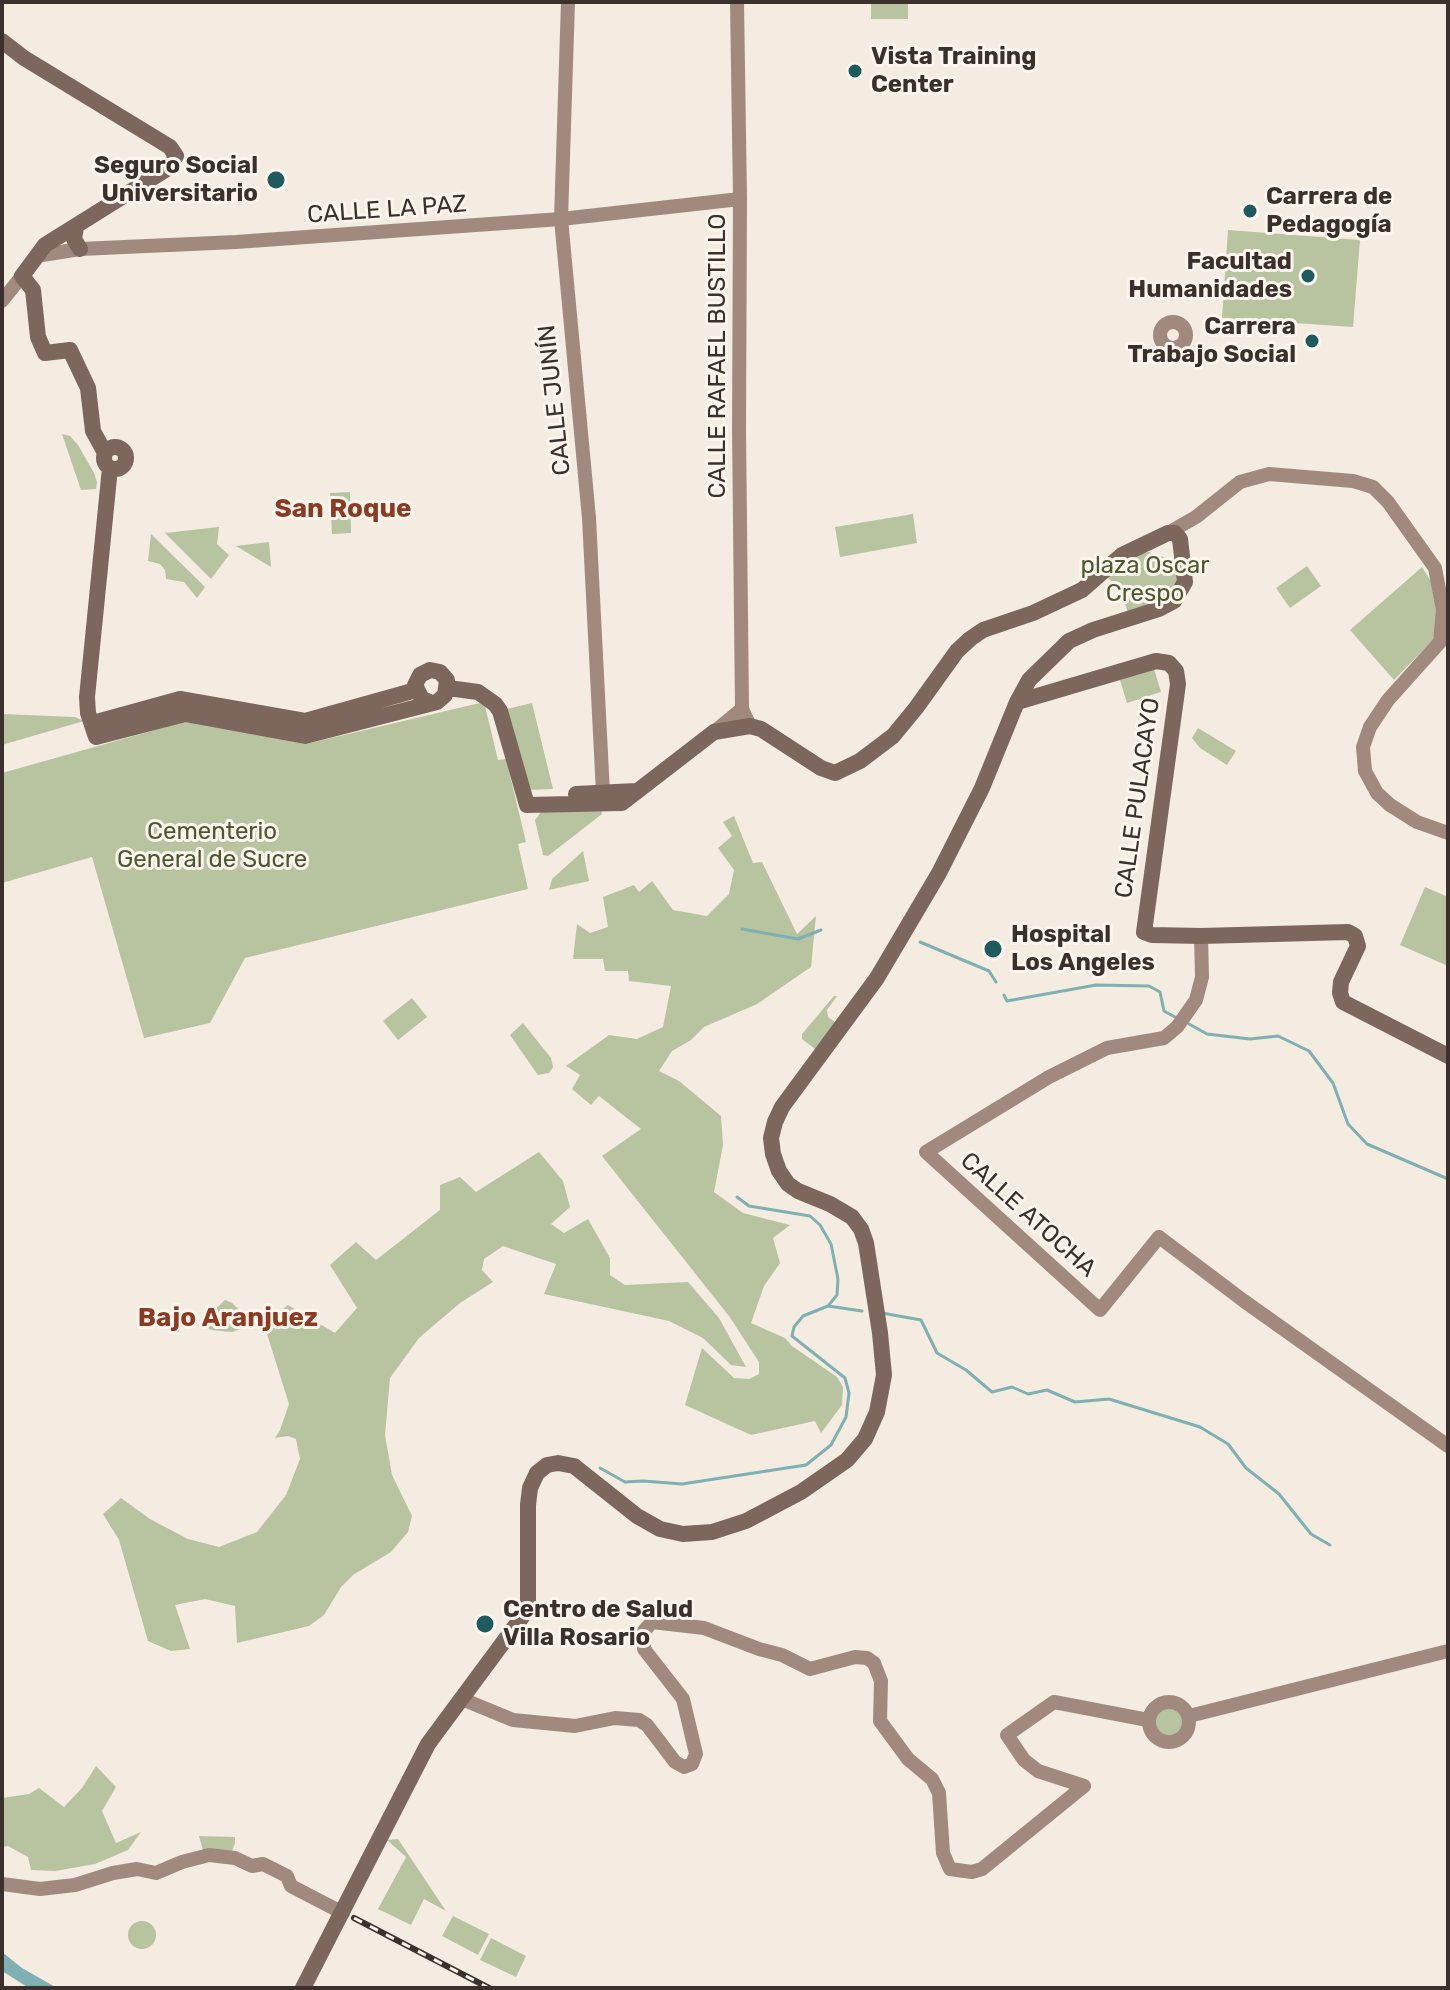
<!DOCTYPE html>
<html>
<head>
<meta charset="utf-8">
<style>
  body { margin:0 }
  #map { position:relative; width:1450px; height:1990px; overflow:hidden; background:#f4ebe1; font-family:Rubik,sans-serif }
  canvas { display:block }
  .frame { position:absolute; inset:0; border:4px solid #3b302b; pointer-events:none }
</style>
</head>
<body>
<div id="map">
<canvas width="1450" height="1990"></canvas>
<div class="frame"></div>
</div>
<script>
const c = document.querySelector('canvas').getContext('2d');
c.lineJoin = 'round';
function fillPath(path, color) { c.fillStyle = color; c.fill(path, 'evenodd'); }
const toPath = rows => new Path2D(rows.map(r => 'M' + r).join(''));
function trace(path, color, width, dash) { c.strokeStyle = color; c.lineWidth = width; c.lineCap = dash ? 'butt' : 'round'; c.setLineDash(dash || []); c.stroke(path); }
function write(font, color, halo, rows, align = 'center') {
  c.font = font + ' Rubik,sans-serif'; c.lineWidth = 6; c.setLineDash([]); c.textBaseline = 'middle'; c.strokeStyle = halo; c.fillStyle = color; for (const [text, x, y, turn = 0] of rows) {
    c.save(); c.translate(x, y); c.rotate((+turn || 0) * Math.PI / 180); c.textAlign = isNaN(turn) ? turn : align; if (halo) c.strokeText(text, 0, 0); c.fillText(text, 0, 0); c.restore();
  }
}
fillPath(toPath([
  [871,2,908,2,908,19,871,19],
  [1228,230,1360,240,1353,327,1222,318],
  [62,434,70,436,78,445,94,473,97,482,96,489,81,490],
  [350,492,351,533,332,534,330,493],
  [913,514,917,543,840,557,835,527],
  [219,527,217,544,229,555,211,579,165,533],
  [151,534,205,587,197,598,184,582,166,579,165,570,160,564,148,561],
  [269,542,271,567,236,546],
  [1149,552,1172,560,1181,573,1171,596,1128,613,1121,591,1104,574,1131,556],
  [1307,566,1321,586,1290,608,1276,588],
  [1422,567,1432,583,1436,603,1436,624,1433,640,1394,680,1350,630],
  [1154,669,1161,692,1127,703,1120,680],
  [484,702,498,760,506,759,526,842,518,844,528,889,245,958,210,1023,144,1038,92,857,2,883,2,773,187,721,306,744],
  [532,703,553,789,528,790,507,709],
  [2,714,75,717,84,721,2,745],
  [1198,728,1236,751,1227,765,1200,748,1192,738],
  [601,808,602,814,548,856,543,855,535,820,541,812],
  [734,816,753,863,762,862,797,934,816,916,811,967,757,1004,704,1027,691,1040,672,1051,659,1071,679,1081,721,1116,723,1145,714,1192,743,1213,790,1225,773,1238,780,1263,764,1286,751,1323,785,1338,792,1346,837,1377,843,1387,842,1405,821,1433,815,1421,751,1435,685,1405,702,1348,734,1378,749,1379,759,1374,759,1362,729,1316,602,1156,641,1129,599,1096,591,1105,572,1089,580,1075,566,1066,609,1035,637,1039,663,1027,671,986,629,981,628,971,605,971,603,959,573,959,577,924,590,933,608,927,603,897,634,885,639,892,652,881,673,910,707,916,729,894,734,870,718,848,732,836,723,822],
  [583,851,589,881,549,890,552,879],
  [1425,887,1448,897,1448,966,1400,945],
  [834,996,837,996,827,1010,828,1017,839,1025,819,1052,802,1039,802,1034],
  [412,998,427,1017,398,1040,383,1021],
  [523,1023,551,1058,553,1067,549,1073,538,1075,510,1035],
  [539,1152,563,1181,570,1207,551,1224,564,1233,588,1219,610,1258,610,1275,625,1285,688,1282,719,1318,746,1367,731,1365,703,1338,669,1321,544,1294,556,1264,503,1246,484,1259,482,1270,493,1282,460,1303,419,1338,390,1378,385,1435,392,1475,412,1516,408,1532,391,1552,353,1575,341,1587,324,1615,309,1626,237,1643,235,1606,205,1599,175,1605,190,1649,171,1651,148,1641,119,1540,103,1514,121,1498,150,1519,188,1539,219,1547,257,1532,286,1495,300,1459,296,1439,288,1436,275,1438,280,1430,289,1404,267,1334,273,1318,288,1305,335,1333,357,1308,330,1265,356,1242,376,1260,440,1210,440,1185,460,1177,476,1192],
  [225,1300,232,1303,254,1324,232,1332,211,1330,205,1326,204,1320],
  '1155 1721a15 15 0 1 1 30 0a15 15 0 1 1-30 0Z',
  [96,1766,116,1787,102,1811,116,1843,141,1832,128,1850,95,1864,55,1871,31,1870,28,1857,8,1846,2,1847,2,1798,29,1794,39,1788,64,1807,82,1788],
  [199,1836,235,1837,235,1843,232,1851,203,1850],
  [398,1839,446,1911,424,1899,411,1925,378,1909,406,1857,387,1840],
  [453,1916,489,1934,478,1955,442,1936],
  '128 1935a14 14 0 1 1 28 0a14 14 0 1 1-28 0Z',
  [491,1938,526,1956,516,1977,480,1960]
]), '#b8c4a0');
fillPath(toPath([
  [2,1952,22,1968,57,1988,29,1988,2,1971]
]), '#7fb0b2');
trace(toPath([
  [742,929,798,939,821,930],
  [920,942,989,971,996,982],
  [1004,995,1007,1001,1096,985,1149,986,1160,992,1164,1011,1175,1017],
  [1189,1024,1207,1034,1250,1039,1278,1036,1309,1051,1333,1083,1348,1124,1367,1144,1448,1179],
  [737,1197,749,1206,810,1216,820,1225,831,1244,838,1279,837,1295,828,1306],
  [882,1313,921,1320,937,1353,966,1370,992,1392,1012,1387,1028,1394,1047,1390,1075,1402,1109,1399,1200,1427,1228,1444,1246,1468,1279,1494,1311,1534,1330,1545],
  [600,1468,625,1482,643,1481,682,1484,806,1465,831,1445,846,1417,849,1393,845,1378,792,1336,794,1327,803,1316,828,1306,862,1311]
]), '#7fb0b2', 3);
trace(toPath([
  [568,2,561,219,589,518,603,793],
  [737,2,740,199,739,430,742,709,750,726],
  [36,256,80,249,236,242,561,219,740,199],
  [2,301,22,276],
  '1160 335a13 13 0 1 1 26 0a13 13 0 1 1-26 0Z',
  [1168,533,1196,517,1240,482,1269,474,1353,481,1373,487,1388,502,1435,568,1443,610,1440,642,1388,700,1370,727,1363,747,1365,771,1377,793,1390,805,1417,822,1448,833],
  [714,732,742,709],
  [1201,936,1202,977,1196,1000,1177,1027,1164,1038,1107,1048,1049,1077,926,1152,1100,1310,1159,1237,1244,1301,1448,1446],
  [462,1699,513,1720,575,1726,615,1718,639,1720,647,1725,675,1762,684,1767,692,1764,696,1754,683,1699,644,1649,644,1631,652,1622,704,1628,759,1649,782,1655,810,1669,855,1657,867,1658,874,1663,881,1681,880,1721,908,1759,932,1779,939,1793,943,1853,950,1869,972,1872,982,1869,1084,1786],
  '1149 1722a20 20 0 1 1 40 0a20 20 0 1 1-40 0Z',
  [1189,1716,1448,1651],
  [1084,1786,1038,1771,1024,1760,1007,1735,1054,1702,1148,1720],
  [2,1884,40,1889,75,1885,113,1873,137,1869,156,1873,182,1862,209,1855,235,1858,252,1866,263,1864,287,1876,291,1886,343,1913]
]), '#a18a7d', 14);
trace(toPath([
  [2,41,24,58,170,147,176,156,170,167,45,245,22,276,33,290,38,337,45,353,70,350,88,388,93,431,105,453],
  [76,227,74,239,80,249],
  '104 458a11 11 0 1 1 22 0a11 11 0 1 1-22 0Z',
  [110,468,87,697,88,713,96,737,185,714,305,736,437,702,445,695,447,680,440,672,430,670,420,675,415,685,422,699,432,703],
  [1017,702,1156,661,1169,663,1176,671,1178,684,1144,932,1152,935,1201,936,1348,932,1355,936,1358,946,1341,982,1340,993,1343,1002,1448,1056],
  [93,723,180,699,305,721,416,690],
  [576,794,636,791],
  [303,1988,428,1744,522,1617,528,1603,528,1505,530,1488,537,1473,547,1465,558,1463,574,1466,637,1516,660,1529,683,1534,712,1532,746,1521,801,1492,847,1460,865,1439,877,1412,884,1375,880,1333,866,1243,861,1229,852,1217,830,1204,798,1191,788,1184,779,1171,773,1154,771,1138,775,1122,782,1107,877,978,939,873,982,788,1017,702,1029,680,1069,641,1093,630,1159,609,1174,601,1185,582,1180,539,1175,533,1168,533,1122,555,1082,590,1033,613,983,630,970,639,957,651,916,708,893,736,860,761,835,773,821,768,761,729,750,726,714,732,622,803,527,805,500,711,495,704,478,692,448,688]
]), '#7d675c', 16);
const rail = toPath([
  [354,1918,489,1988]
]);
trace(rail, '#3b302b', 6);
trace(rail, '#fbf5ee', 3, [9]);
for (const [x, y, r, color] of [
  [855,71,8,"#1f5a5e"],
  [276,180,10,"#1f5a5e"],
  [1250,211,8,"#1f5a5e"],
  [1308,276,8,"#1f5a5e"],
  [1312,341,8,"#1f5a5e"],
  [993,949,10,"#1f5a5e"],
  [485,1624,10,"#1f5a5e"]
]) { const dot = new Path2D(); dot.arc(x, y, r, 0, 2 * Math.PI); c.fillStyle = color; c.fill(dot); trace(dot, '#fbf5ee', 3); }
write('bold 24px', '#3b302b', '#fbf5ee', [
  ["Vista Training",871,57],
  ["Center",871,85],
  ["Seguro Social",258,166,"right"],
  ["Universitario",258,194,"right"],
  ["Carrera de",1266,197],
  ["Pedagogía",1266,225],
  ["Facultad",1292,262,"right"],
  ["Humanidades",1292,290,"right"],
  ["Carrera",1296,327,"right"],
  ["Trabajo Social",1296,355,"right"],
  ["Hospital",1011,935],
  ["Los Angeles",1011,963],
  ["Centro de Salud",503,1610],
  ["Villa Rosario",503,1638]
], 'left');
write('24px', '#3b302b', '#fbf5ee', [
  ["CALLE LA PAZ",387,210,-4],
  ["CALLE RAFAEL BUSTILLO",718,356,-90],
  ["CALLE JUNÍN",555,400,-96],
  ["CALLE PULACAYO",1138,798,-82],
  ["CALLE ATOCHA",1028,1215,42]
]);
write('24px', '#4a5a2e', '#fbf5ee', [
  ["plaza Oscar",1145,566],
  ["Crespo",1145,594],
  ["Cementerio",212,832],
  ["General de Sucre",212,860]
]);
write('bold 26px', '#8c3b22', '#fbf5ee', [
  ["San Roque",343,509],
  ["Bajo Aranjuez",228,1318]
]);
</script>
</body>
</html>
